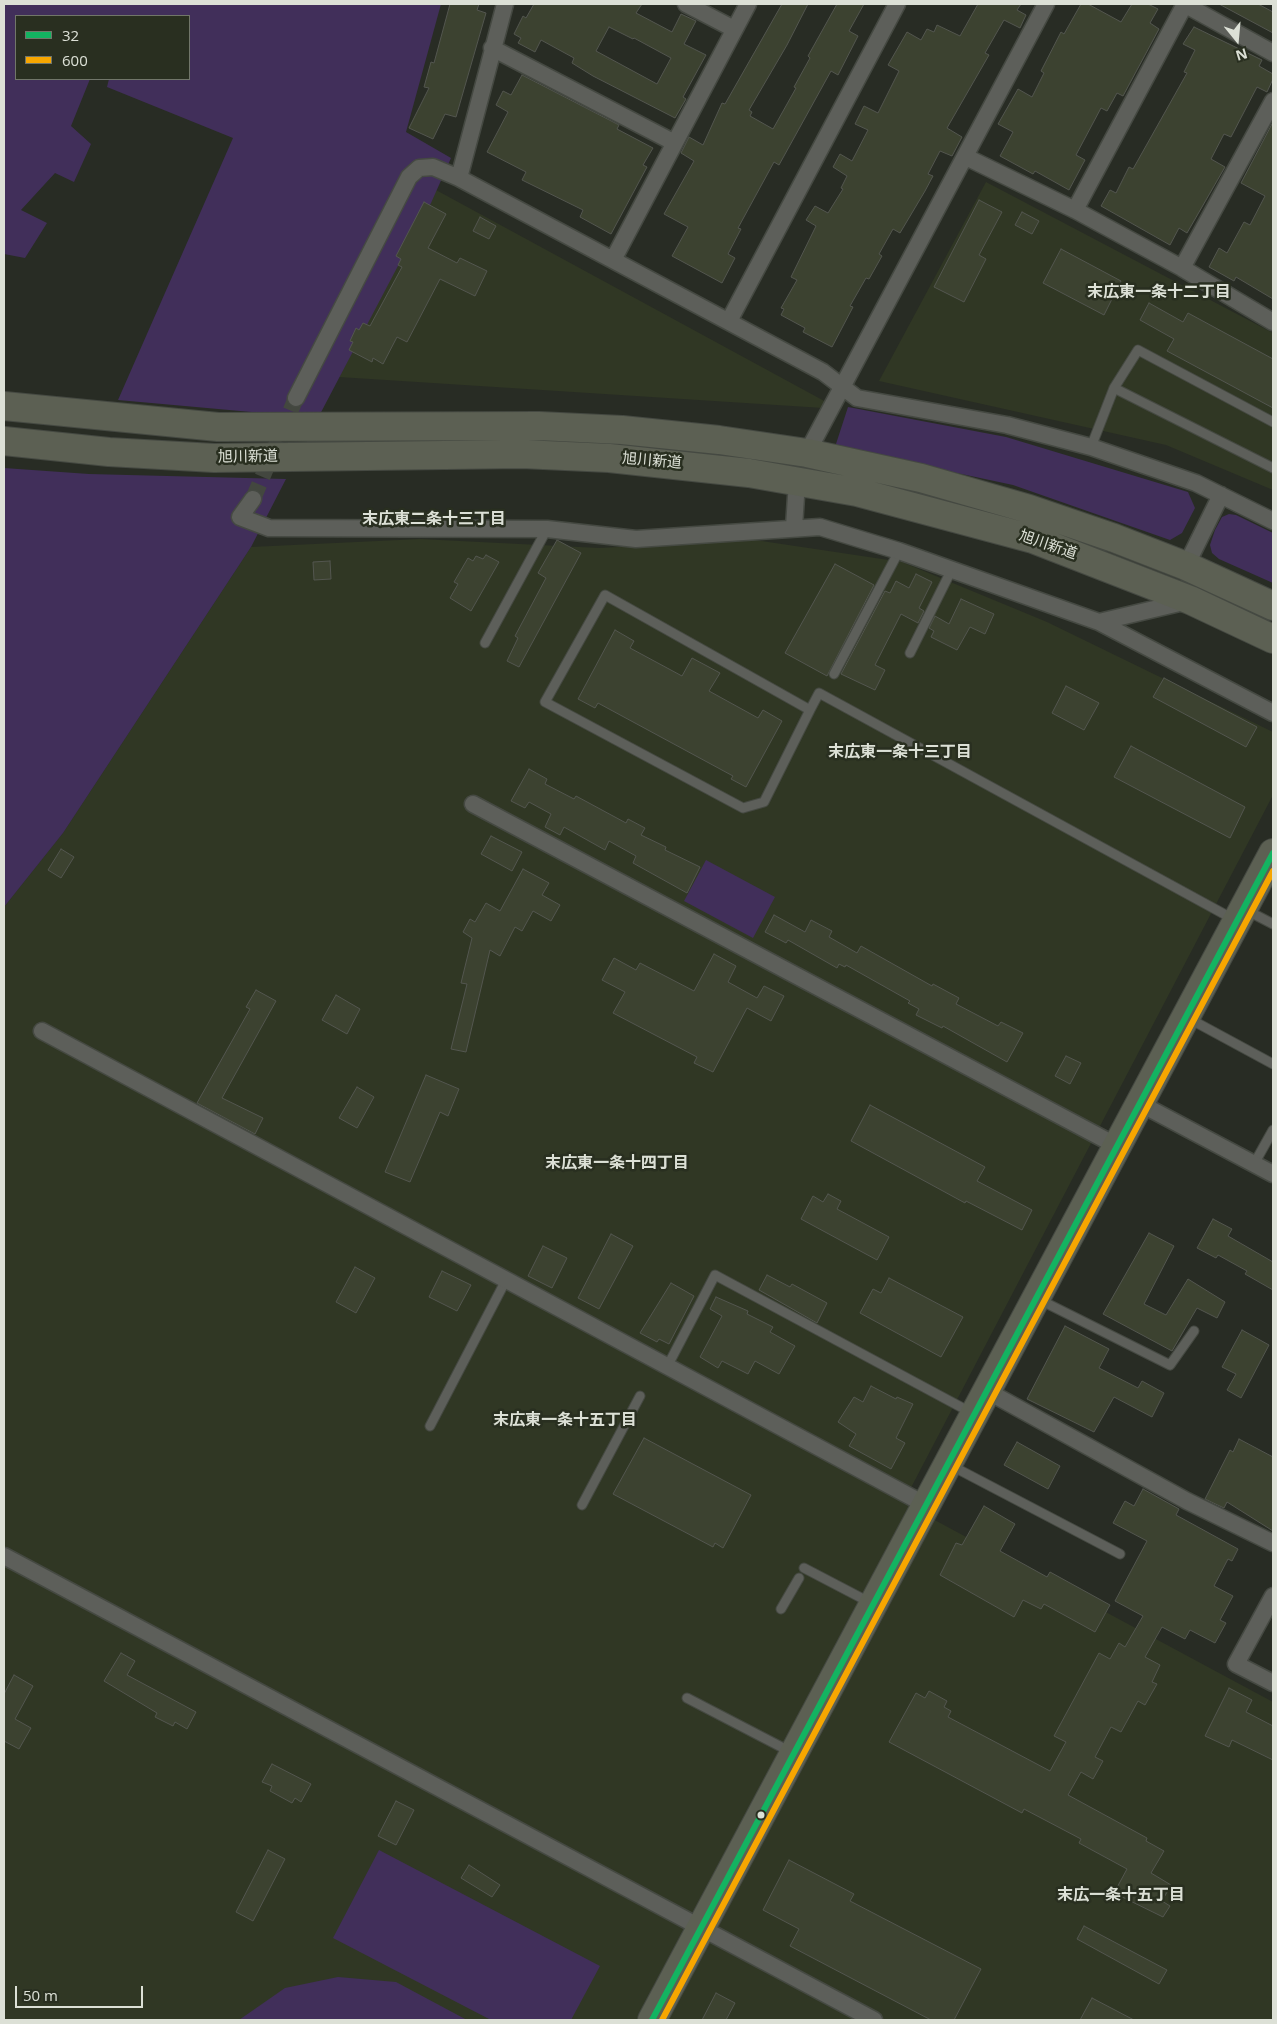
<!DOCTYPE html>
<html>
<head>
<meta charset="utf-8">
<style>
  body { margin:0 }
  #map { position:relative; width:1277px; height:2024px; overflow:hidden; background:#282c24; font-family:"Open Sans",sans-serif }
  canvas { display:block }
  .frame { position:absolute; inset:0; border:5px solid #dce0d6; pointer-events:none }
  .legend { position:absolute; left:15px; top:15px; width:175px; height:65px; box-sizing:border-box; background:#292f20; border:1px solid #717669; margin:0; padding:6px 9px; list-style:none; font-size:15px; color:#dce0d6 }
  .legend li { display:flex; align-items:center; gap:10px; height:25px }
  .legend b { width:25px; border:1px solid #717669 }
  .north { position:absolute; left:1212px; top:15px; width:50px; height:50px; -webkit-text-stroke:4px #292f20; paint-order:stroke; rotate:163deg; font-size:14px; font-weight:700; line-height:20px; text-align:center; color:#dce0d6 }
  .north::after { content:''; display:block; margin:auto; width:18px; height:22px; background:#dce0d6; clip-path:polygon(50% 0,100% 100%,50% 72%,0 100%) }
  .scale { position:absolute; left:15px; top:1986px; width:128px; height:22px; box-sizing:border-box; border:2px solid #dce0d6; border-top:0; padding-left:6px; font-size:15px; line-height:18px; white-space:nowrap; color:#dce0d6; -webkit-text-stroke:4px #292f20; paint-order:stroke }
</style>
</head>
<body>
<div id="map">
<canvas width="1277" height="2024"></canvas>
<div class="frame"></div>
<ul class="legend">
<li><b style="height:6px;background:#13b361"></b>32</li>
<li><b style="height:6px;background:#f7a600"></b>600</li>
</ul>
<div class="north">N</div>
<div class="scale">50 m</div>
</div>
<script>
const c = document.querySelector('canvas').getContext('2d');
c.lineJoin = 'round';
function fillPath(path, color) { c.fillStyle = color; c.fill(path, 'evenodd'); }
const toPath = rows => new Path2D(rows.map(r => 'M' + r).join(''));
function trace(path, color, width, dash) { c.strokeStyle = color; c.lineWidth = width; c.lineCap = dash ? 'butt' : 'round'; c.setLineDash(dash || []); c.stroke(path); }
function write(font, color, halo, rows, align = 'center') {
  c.font = font + ' "Open Sans","Noto Sans JP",sans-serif'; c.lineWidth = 5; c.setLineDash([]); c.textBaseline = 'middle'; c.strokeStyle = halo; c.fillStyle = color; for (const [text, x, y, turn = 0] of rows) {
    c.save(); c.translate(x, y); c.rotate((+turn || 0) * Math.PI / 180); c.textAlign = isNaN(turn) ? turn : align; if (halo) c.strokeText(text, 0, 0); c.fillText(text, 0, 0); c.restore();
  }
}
fillPath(toPath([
  [986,182,1273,333,1273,490,1166,445,879,381],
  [436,190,839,409,339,377],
  [420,539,599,548,755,540,902,562,1047,622,1273,732,1273,795,903,1503,1273,1702,1273,2020,4,2020,4,907,63,833,251,547]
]), '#303724');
fillPath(toPath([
  [4,4,441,4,406,132,451,158,431,203,318,418,118,400,233,138,107,87,109,79,189,79,189,16,16,16,16,79,90,79,71,126,91,144,74,182,55,173,21,210,47,223,25,258,4,254],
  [848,407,1006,437,1188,492,1195,508,1182,533,1170,540,1013,485,835,447],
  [4,468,89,474,286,479,251,547,63,833,4,907],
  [1229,514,1236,515,1273,533,1273,583,1219,559,1212,553,1210,545,1215,530,1222,517],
  [706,860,775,897,753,938,684,901],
  [379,1850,600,1966,571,2020,491,2020,333,1938],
  [338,1977,396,1982,467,2020,239,2020,285,1988]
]), '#412f5a');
const building = toPath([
  [450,4,479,4,477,10,486,13,456,117,445,114,433,139,409,128,429,88,424,87,431,62,434,63,450,4],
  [534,4,642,4,636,13,672,32,681,14,696,21,684,44,706,55,683,97,686,99,675,118,593,76,572,63,574,58,541,40,535,52,518,43,521,38,514,34,523,16,526,18,534,4],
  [609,27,633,39,634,38,671,58,657,84,596,51,609,27],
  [782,4,808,4,787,45,749,110,752,112,750,116,773,129,796,88,794,87,810,58,808,56,837,4,864,4,849,31,858,36,838,75,831,71,779,165,774,162,738,228,741,229,728,254,735,258,722,283,672,256,688,227,664,214,694,161,681,153,689,137,703,145,722,103,725,104,782,4],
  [978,4,1021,4,1017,10,1026,15,1020,28,1004,20,985,53,989,55,947,128,962,137,952,156,940,151,928,174,933,176,925,191,900,233,893,229,879,254,882,256,869,279,866,278,850,306,853,307,832,347,803,332,805,328,781,315,784,309,781,308,797,280,791,277,816,226,806,220,815,206,828,213,843,189,841,188,847,176,833,167,840,154,852,161,868,130,855,124,864,106,878,113,899,71,888,65,907,32,921,40,927,29,934,32,937,25,960,36,978,4],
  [1081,4,1088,4,1121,22,1132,4,1148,4,1158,9,1150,23,1159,29,1123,96,1117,93,1107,111,1101,108,1076,155,1085,160,1069,190,1035,171,1033,174,1000,156,1013,132,998,124,1018,89,1032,97,1044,73,1041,71,1061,32,1064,34,1081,4],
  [1219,4,1258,4,1273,12,1273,33,1219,4],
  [1194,27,1262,60,1259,66,1273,74,1273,79,1267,92,1257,87,1231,137,1224,134,1211,159,1225,167,1187,233,1179,228,1170,245,1101,206,1110,190,1116,193,1129,167,1133,169,1187,73,1184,72,1195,50,1183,44,1194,27],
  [522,75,619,125,617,129,653,148,643,165,647,167,611,234,580,217,583,210,522,180,526,172,487,152,508,112,496,105,503,91,511,95,522,75],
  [1273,122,1273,299,1236,277,1234,281,1209,267,1219,248,1227,253,1244,222,1250,225,1265,196,1241,183,1273,122],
  [979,200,1002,212,979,255,986,259,964,302,934,287,979,200],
  [424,202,446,214,428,248,457,263,460,258,487,271,475,296,440,279,407,342,397,337,383,364,373,358,372,362,349,350,353,342,350,341,356,328,359,330,363,323,370,326,402,267,398,265,401,259,396,256,424,202],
  [1022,212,1039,221,1032,234,1015,225,1022,212],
  [480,217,496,226,489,239,473,231,480,217],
  [1061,249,1121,281,1104,315,1043,283,1061,249],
  [1149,303,1183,322,1188,313,1273,359,1273,408,1167,351,1174,339,1140,320,1149,303],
  [557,540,581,553,519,667,507,661,518,638,515,636,546,578,538,573,557,540],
  [486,555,499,562,471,611,450,598,458,584,454,582,468,558,473,561,476,556,483,559,486,555],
  [330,561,331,579,314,580,313,562,330,561],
  [835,564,874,585,827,676,785,653,835,564],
  [916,574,932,582,919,608,924,611,918,623,901,614,875,665,885,670,875,690,841,674,885,591,890,593,896,581,909,588,916,574],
  [961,599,994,614,985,634,970,627,957,650,931,637,934,631,929,628,935,616,949,624,961,599],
  [615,630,634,641,630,648,682,676,692,658,720,673,709,691,758,718,763,710,782,721,746,787,731,779,733,776,598,703,595,708,578,699,615,630],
  [1164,678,1257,727,1246,747,1153,697,1164,678],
  [1066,686,1099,703,1084,730,1052,713,1066,686],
  [1131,746,1245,807,1230,838,1114,777,1131,746],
  [529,769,547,779,545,784,574,799,576,796,626,823,628,819,645,828,641,835,666,847,665,850,700,867,687,893,633,863,636,856,609,841,605,850,564,827,560,835,545,827,551,814,529,802,525,808,511,801,529,769],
  [491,836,522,852,512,871,481,854,491,836],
  [61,849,74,857,61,878,48,870,61,849],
  [523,869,549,883,542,895,560,905,551,921,533,911,522,931,515,927,500,956,490,950,466,1052,451,1049,467,984,461,983,472,938,463,932,470,919,475,922,486,903,500,911,523,869],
  [774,915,805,932,811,920,832,931,829,937,857,953,861,946,932,986,933,984,959,998,956,1004,998,1026,1001,1022,1023,1033,1007,1062,943,1026,942,1028,916,1015,919,1009,908,1003,910,1001,846,965,845,967,839,964,837,968,788,940,786,943,765,932,774,915],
  [714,954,736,966,728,982,757,998,764,986,784,996,771,1021,747,1008,713,1072,694,1063,697,1057,613,1013,625,992,602,980,614,958,636,970,640,963,694,991,714,954],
  [256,990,276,1001,222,1098,263,1118,255,1134,197,1103,250,1009,246,1007,256,990],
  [336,995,360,1009,347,1034,322,1020,336,995],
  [1066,1056,1081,1063,1070,1084,1055,1076,1066,1056],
  [426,1075,459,1089,448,1116,440,1112,410,1182,385,1172,426,1075],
  [357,1087,374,1097,357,1128,339,1118,357,1087],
  [870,1105,985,1167,977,1181,1032,1210,1022,1230,966,1201,965,1203,851,1141,870,1105],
  [828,1194,841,1201,837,1209,889,1237,877,1260,801,1219,813,1196,823,1202,828,1194],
  [1213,1219,1232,1229,1228,1236,1273,1262,1273,1290,1245,1274,1247,1271,1218,1255,1216,1258,1197,1248,1213,1219],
  [1149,1233,1174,1246,1144,1304,1166,1315,1188,1279,1225,1302,1217,1318,1197,1308,1172,1351,1103,1314,1149,1233],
  [611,1234,633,1246,599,1309,578,1298,611,1234],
  [543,1246,567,1258,552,1288,528,1276,543,1246],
  [355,1267,375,1278,356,1313,336,1302,355,1267],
  [442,1271,471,1285,457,1311,429,1297,442,1271],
  [767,1275,790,1287,792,1284,827,1303,817,1323,759,1290,767,1275],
  [889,1278,963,1317,941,1357,860,1313,873,1289,881,1293,889,1278],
  [671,1283,694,1296,669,1344,659,1339,657,1342,640,1333,671,1283],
  [716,1297,748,1311,747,1314,773,1327,770,1332,795,1346,779,1374,755,1361,748,1374,722,1361,718,1368,700,1357,722,1316,710,1309,716,1297],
  [1065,1326,1109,1349,1099,1368,1138,1388,1142,1381,1164,1393,1152,1417,1114,1397,1094,1432,1027,1399,1065,1326],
  [1242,1330,1269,1345,1241,1398,1227,1390,1236,1374,1222,1367,1242,1330],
  [871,1386,896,1399,897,1397,913,1404,896,1438,905,1443,891,1469,849,1446,856,1434,838,1422,854,1397,863,1402,871,1386],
  [644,1438,751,1495,723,1548,715,1543,713,1547,613,1494,644,1438],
  [1239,1439,1273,1457,1273,1531,1227,1502,1224,1508,1205,1499,1230,1450,1233,1452,1239,1439],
  [1017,1442,1060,1466,1048,1489,1004,1465,1017,1442],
  [1143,1489,1179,1509,1176,1515,1238,1549,1232,1561,1228,1559,1214,1586,1233,1596,1220,1620,1226,1623,1215,1643,1190,1630,1185,1639,1162,1627,1145,1657,1160,1665,1152,1682,1157,1684,1145,1705,1138,1701,1121,1732,1111,1727,1095,1757,1103,1761,1093,1779,1081,1772,1068,1795,1147,1838,1146,1841,1164,1851,1151,1873,1171,1885,1162,1901,1170,1906,1163,1917,1114,1893,1127,1869,1079,1843,1081,1839,1024,1809,1022,1813,889,1742,916,1693,925,1698,929,1691,947,1701,944,1707,951,1711,948,1717,1050,1771,1066,1742,1054,1736,1099,1653,1110,1659,1119,1643,1125,1647,1143,1616,1115,1601,1147,1541,1113,1523,1125,1501,1134,1506,1143,1489],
  [984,1506,1015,1524,1000,1551,1047,1577,1050,1572,1110,1605,1095,1632,1044,1604,1041,1609,1023,1600,1014,1617,940,1575,956,1543,962,1545,984,1506],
  [121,1653,135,1661,127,1675,196,1712,187,1729,175,1722,173,1726,155,1717,157,1713,104,1681,121,1653],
  [14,1675,33,1686,15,1719,31,1728,19,1749,4,1741,4,1694,14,1675],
  [1229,1688,1252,1700,1246,1712,1273,1726,1273,1760,1232,1740,1229,1747,1205,1736,1229,1688],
  [272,1764,311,1784,301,1802,295,1798,292,1803,270,1791,272,1786,262,1782,272,1764],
  [396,1801,414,1810,396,1845,378,1836,396,1801],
  [268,1850,285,1859,253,1921,236,1912,268,1850],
  [789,1860,854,1894,850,1901,981,1969,954,2020,931,2020,790,1946,799,1929,763,1910,789,1860],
  [469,1865,500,1885,492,1897,461,1878,469,1865],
  [1084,1926,1167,1970,1159,1984,1077,1939,1084,1926],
  [716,1993,735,2003,726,2020,702,2020,716,1993],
  [1092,1998,1134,2020,1080,2020,1092,1998]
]);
fillPath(building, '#3c4230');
trace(building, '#53564f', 1);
trace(toPath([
  [253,499,296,398]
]), '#43473f', 16, [16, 8]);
const service = toPath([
  [1114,388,1273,468],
  [1091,447,1114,388,1138,350,1273,422],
  [485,643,547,529],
  [910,653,952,569],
  [834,674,899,551],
  [810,710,605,595,545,702,743,808,764,802,810,710,819,693,1235,920],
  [1246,910,1273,924],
  [1188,1018,1273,1064],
  [1254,1164,1273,1130],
  [1038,1299,1170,1365,1194,1331],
  [667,1367,715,1275,972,1413],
  [430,1426,506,1280],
  [950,1465,1120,1554],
  [582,1505,640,1396],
  [804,1568,871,1603],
  [781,1609,799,1578],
  [687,1698,791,1752]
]);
const minor = toPath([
  [686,4,734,29],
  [1184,4,1273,53],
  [492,48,673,142],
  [966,157,1075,210,1182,268,1273,322],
  [459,178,505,4],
  [1075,210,1185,4],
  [613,260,748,4],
  [1182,268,1273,101],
  [729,321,897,4],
  [296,398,409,177,419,168,433,167,459,178,823,372,857,398,1007,425,1091,447,1196,483,1273,521],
  [807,453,1046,4],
  [253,499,240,517,269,528,547,529,636,539,820,527,899,551,1099,622,1273,713],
  [794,527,797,481],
  [1186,566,1221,495],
  [1099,622,1188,601],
  [473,804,1117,1146],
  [42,1031,926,1505],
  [1139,1103,1273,1174],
  [987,1391,1187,1501,1273,1543],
  [4,1556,874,2020],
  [1273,1596,1236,1664,1273,1683]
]);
const trunk = toPath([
  [4,406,218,427,539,426,622,430,719,440,807,453,921,478,1029,509,1114,538,1186,566,1273,606],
  [4,441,109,452,214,458,522,454,609,458,749,473,857,492,1033,539,1190,600,1273,639],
  [652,2020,1273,853]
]);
trace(service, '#454942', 11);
trace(minor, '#454942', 19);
trace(trunk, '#454942', 30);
trace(service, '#5d5f5a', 9);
trace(minor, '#5d5f5a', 16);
trace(trunk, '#5c6053', 28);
trace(toPath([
  [652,2020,1273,853]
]), '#13b361', 6);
trace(toPath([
  [662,2020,1273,871]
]), '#f7a600', 6);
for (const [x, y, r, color] of [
  [761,1815,4.5,"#dce0d6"]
]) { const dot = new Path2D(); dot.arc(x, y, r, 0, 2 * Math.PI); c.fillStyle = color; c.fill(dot); trace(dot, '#292f20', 2); }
write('15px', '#dce0d6', '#292f20', [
  ["旭川新道",248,457,-1],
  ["旭川新道",652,461,5],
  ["旭川新道",1048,545,19]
]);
write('bold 16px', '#dce0d6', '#292f20', [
  ["末広東一条十二丁目",1159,292],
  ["末広東二条十三丁目",434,519],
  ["末広東一条十三丁目",900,752],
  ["末広東一条十四丁目",617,1163],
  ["末広東一条十五丁目",565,1420],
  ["末広一条十五丁目",1121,1895]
]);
</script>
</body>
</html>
